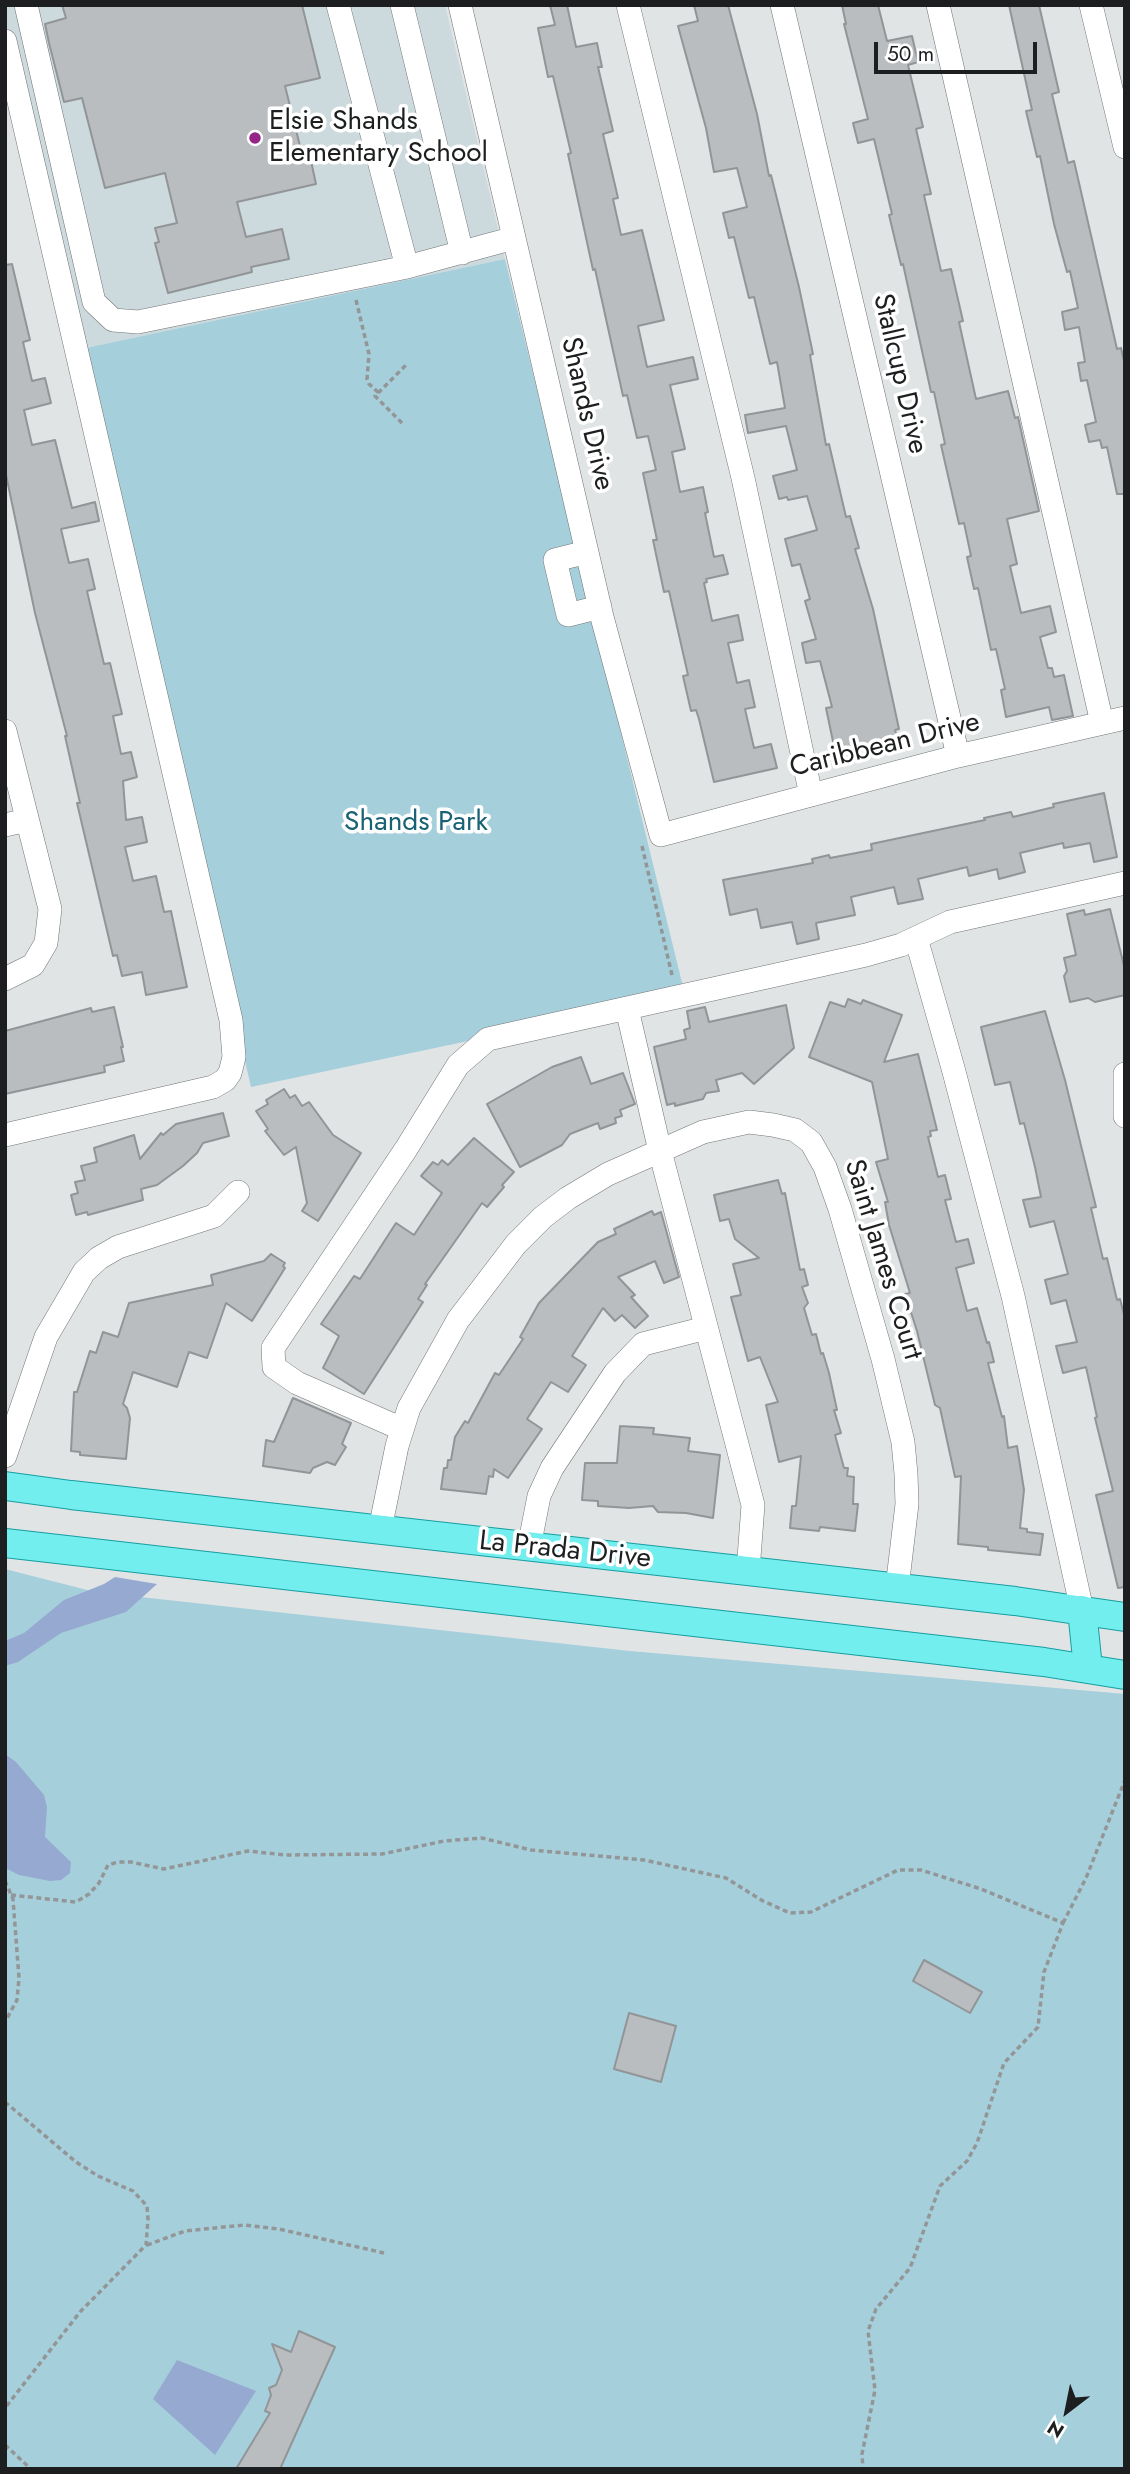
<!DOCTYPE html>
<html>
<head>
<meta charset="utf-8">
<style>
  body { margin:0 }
  #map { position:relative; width:1130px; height:2474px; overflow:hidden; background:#e0e4e5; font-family:Jost,sans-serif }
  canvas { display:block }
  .frame { position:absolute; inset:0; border:7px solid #1d1e1f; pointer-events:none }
  .north { position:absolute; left:1032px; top:2376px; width:70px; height:70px; -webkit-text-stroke:5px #fff; paint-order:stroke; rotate:212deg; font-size:19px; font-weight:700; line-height:28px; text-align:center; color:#1d1e1f }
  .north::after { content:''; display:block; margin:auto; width:24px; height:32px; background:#1d1e1f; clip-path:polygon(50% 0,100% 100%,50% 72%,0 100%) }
  .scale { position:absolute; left:874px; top:42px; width:163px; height:32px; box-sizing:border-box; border:4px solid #1d1e1f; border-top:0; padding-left:9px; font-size:21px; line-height:24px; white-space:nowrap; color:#1d1e1f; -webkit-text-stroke:5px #fff; paint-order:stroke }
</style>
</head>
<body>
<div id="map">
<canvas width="1130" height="2474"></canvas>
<div class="frame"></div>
<div class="north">N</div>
<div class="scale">50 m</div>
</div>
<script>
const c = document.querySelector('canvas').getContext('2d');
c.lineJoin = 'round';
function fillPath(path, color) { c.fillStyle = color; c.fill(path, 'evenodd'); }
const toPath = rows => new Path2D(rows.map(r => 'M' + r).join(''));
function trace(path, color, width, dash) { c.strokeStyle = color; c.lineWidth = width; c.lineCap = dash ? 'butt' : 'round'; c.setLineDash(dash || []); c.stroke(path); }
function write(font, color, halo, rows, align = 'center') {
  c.font = font + ' Jost,sans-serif'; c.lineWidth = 7; c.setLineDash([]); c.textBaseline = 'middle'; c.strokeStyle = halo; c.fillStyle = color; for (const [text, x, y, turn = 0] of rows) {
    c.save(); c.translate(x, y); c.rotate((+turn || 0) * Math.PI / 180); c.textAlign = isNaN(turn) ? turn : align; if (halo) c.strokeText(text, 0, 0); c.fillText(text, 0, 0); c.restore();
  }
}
fillPath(toPath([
  [5,5,445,5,505,259,81,349,5,18]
]), '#ccd9dd');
fillPath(toPath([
  [505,259,685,995,251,1087,81,349],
  [5,1569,95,1592,630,1651,1125,1694,1125,2469,5,2469]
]), '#a6cfdc');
fillPath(toPath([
  [115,1577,157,1584,126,1612,61,1633,18,1662,5,1666,5,1641,24,1633,64,1600,104,1584],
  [5,1754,16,1762,44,1795,47,1807,45,1837,71,1862,70,1873,61,1880,50,1881,19,1875,5,1868],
  [177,2360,256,2391,215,2455,153,2399]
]), '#96a9d1');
const building = toPath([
  [62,5,302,5,320,78,285,86,302,154,309,152,316,184,237,202,246,237,282,229,289,259,251,267,252,272,168,293,155,243,159,242,155,228,177,223,165,173,105,188,82,98,64,102,49,43,45,24,66,18,62,5],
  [550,5,567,5,576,47,597,43,602,67,598,67,613,131,603,134,618,198,613,199,621,235,642,230,664,320,638,326,647,367,693,357,698,379,670,385,685,449,672,452,680,492,703,487,708,512,705,513,714,557,723,555,728,574,706,579,707,582,704,583,712,621,738,615,743,640,728,643,737,683,749,680,755,707,745,709,754,748,771,744,777,768,714,782,699,719,696,710,691,711,683,676,688,675,669,591,664,592,653,540,657,540,643,473,656,470,648,436,637,438,627,395,623,396,595,269,593,270,582,219,568,154,571,153,553,76,548,77,538,28,555,25,550,5],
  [694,5,728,5,757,114,769,176,771,175,799,287,813,354,810,355,826,445,829,444,846,517,850,516,859,548,855,549,873,609,899,729,895,730,898,741,836,756,826,708,832,707,820,661,806,663,802,643,816,639,805,601,810,599,800,564,792,566,785,539,817,530,807,496,788,500,787,497,779,499,773,476,797,470,786,426,748,433,745,415,785,408,777,362,770,364,754,297,749,298,734,237,729,238,723,213,747,207,737,168,714,172,706,128,678,26,698,21,694,5],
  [842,5,878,5,887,41,912,36,918,62,908,65,923,127,916,129,931,194,924,195,941,271,951,269,963,321,959,322,976,399,1008,391,1015,418,1018,417,1039,511,1007,519,1017,564,1010,566,1021,613,1050,606,1056,632,1040,637,1048,668,1052,668,1054,677,1064,675,1073,716,1052,720,1049,707,1006,717,1001,690,1005,689,996,649,991,650,978,588,974,589,967,557,971,556,964,523,959,524,941,445,945,444,934,392,931,392,903,264,901,265,889,215,892,214,874,139,858,143,853,123,868,119,844,24,846,24,842,5],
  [1009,5,1039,5,1059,92,1052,94,1068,163,1074,161,1117,349,1121,348,1125,365,1125,494,1117,494,1107,447,1102,448,1100,440,1089,442,1085,425,1096,422,1087,380,1081,381,1078,363,1085,362,1079,327,1065,330,1062,312,1078,308,1070,271,1067,272,1054,224,1040,156,1037,157,1026,111,1032,110,1009,5],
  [12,264,30,340,23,342,32,381,45,378,51,403,24,410,32,445,55,440,72,508,95,502,99,521,61,529,69,563,88,559,95,589,87,591,104,664,110,663,122,714,113,716,121,754,131,752,137,777,123,781,126,820,142,817,147,842,125,847,133,881,156,876,164,912,171,911,187,987,146,995,142,972,122,976,117,955,113,956,77,803,80,803,65,736,67,736,35,613,5,470,5,265,12,264],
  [1104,793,1117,857,1094,862,1090,843,1064,848,1063,843,1020,853,1025,872,999,879,997,869,969,876,967,867,918,879,923,899,898,904,894,887,851,897,855,915,816,923,819,939,797,944,792,922,761,928,757,909,730,915,723,880,813,863,812,859,829,855,830,858,872,850,871,844,985,820,984,818,1011,812,1013,817,1054,807,1053,804,1104,793],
  [1110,909,1125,970,1125,995,1095,1002,1088,998,1070,1002,1064,976,1067,971,1064,958,1076,955,1067,914,1084,910,1085,915,1110,909],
  [848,999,861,1004,863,1000,902,1015,884,1062,918,1054,937,1130,930,1131,931,1136,928,1137,938,1177,945,1175,951,1199,945,1200,956,1242,968,1239,974,1263,956,1268,967,1311,977,1308,987,1343,989,1342,994,1362,988,1363,1002,1417,1004,1416,1008,1448,1017,1446,1024,1490,1020,1528,1027,1529,1027,1532,1043,1534,1040,1555,988,1550,988,1547,958,1544,961,1476,955,1477,940,1408,935,1405,917,1331,905,1294,910,1293,889,1225,885,1202,888,1202,876,1162,888,1159,872,1082,809,1057,830,1002,845,1007,848,999],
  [786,1005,794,1048,754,1084,742,1073,716,1080,719,1091,706,1093,703,1099,675,1106,675,1103,667,1105,654,1047,686,1039,684,1030,690,1028,687,1011,705,1007,709,1022,786,1005],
  [114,1007,123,1047,121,1047,124,1061,104,1066,105,1072,5,1094,5,1031,91,1008,92,1012,114,1007],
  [1045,1011,1065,1080,1096,1207,1091,1208,1103,1259,1107,1258,1117,1300,1120,1299,1125,1318,1125,1587,1118,1588,1096,1495,1113,1491,1095,1418,1097,1417,1086,1367,1063,1373,1056,1346,1077,1342,1066,1300,1051,1304,1045,1280,1068,1274,1054,1221,1030,1227,1023,1200,1041,1197,1035,1167,1024,1123,1020,1124,1010,1082,995,1085,981,1027,1045,1011],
  [581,1057,591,1084,623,1073,635,1104,620,1110,622,1116,615,1118,616,1123,600,1129,598,1123,570,1134,562,1145,520,1167,487,1104,552,1067,581,1057],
  [284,1089,290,1098,295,1095,302,1106,309,1102,333,1135,361,1153,318,1221,302,1211,307,1203,296,1147,284,1155,265,1131,268,1129,256,1111,268,1104,266,1100,284,1089],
  [223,1113,229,1136,203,1143,197,1153,183,1166,157,1185,141,1189,143,1200,88,1215,87,1212,76,1215,71,1195,78,1193,75,1182,85,1180,81,1166,97,1162,94,1148,134,1135,140,1159,161,1133,163,1135,176,1124,223,1113],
  [474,1138,514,1172,502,1185,504,1187,487,1207,482,1203,425,1284,427,1285,418,1299,423,1302,364,1394,323,1368,339,1336,321,1324,354,1276,360,1279,396,1223,414,1235,442,1193,421,1176,433,1162,438,1165,442,1160,448,1165,474,1138],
  [778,1180,782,1194,785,1193,800,1270,804,1269,808,1285,802,1287,808,1303,804,1308,812,1335,816,1334,821,1354,823,1353,829,1373,837,1410,834,1410,841,1433,835,1435,844,1468,848,1468,847,1476,854,1477,853,1504,858,1504,855,1531,820,1527,819,1531,790,1528,792,1506,796,1506,801,1456,779,1462,766,1405,778,1402,760,1357,748,1361,731,1297,741,1295,733,1264,759,1258,735,1239,729,1219,720,1221,714,1195,778,1180],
  [652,1211,654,1215,661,1212,679,1277,664,1283,655,1261,618,1277,635,1295,631,1297,648,1316,635,1328,622,1315,615,1321,603,1308,572,1356,586,1365,568,1392,551,1382,527,1419,542,1429,508,1478,494,1469,493,1477,489,1476,486,1494,441,1489,444,1468,447,1468,448,1460,451,1460,455,1437,465,1421,468,1423,495,1373,499,1375,523,1339,520,1337,539,1303,598,1242,616,1234,614,1229,652,1211],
  [271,1254,285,1263,283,1266,285,1268,252,1321,226,1303,207,1358,189,1352,177,1387,133,1372,123,1404,127,1408,130,1418,126,1459,80,1455,80,1452,71,1451,74,1392,77,1392,90,1351,96,1353,103,1332,118,1337,129,1303,213,1285,211,1275,264,1261,271,1254],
  [293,1398,351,1423,342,1444,346,1447,335,1465,327,1462,313,1468,310,1473,263,1466,266,1440,274,1442,293,1398],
  [620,1426,654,1428,653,1434,690,1438,688,1451,720,1455,713,1518,686,1513,658,1512,653,1506,629,1508,598,1506,598,1501,582,1500,585,1463,617,1463,620,1426],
  [924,1960,982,1992,970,2013,913,1981,924,1960],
  [629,2013,676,2026,661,2082,614,2069,629,2013],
  [299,2331,335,2347,280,2469,236,2469,270,2413,265,2411,271,2395,269,2388,276,2385,282,2370,272,2344,291,2352,299,2331]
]);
fillPath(building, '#babdbf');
trace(building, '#929597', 2);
const minor = toPath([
  [26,5,94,302,113,320,138,322,407,267,514,238],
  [338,5,407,267],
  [402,5,462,253],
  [460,5,602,617,661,835,958,756,1125,718],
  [628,5,743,478,811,795],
  [782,5,958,756],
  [938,5,1102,723],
  [1091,5,1125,147],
  [5,41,231,1020,234,1057,230,1073,225,1080,213,1087,5,1135],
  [587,552,555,560,568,615,600,607],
  [5,731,50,909,46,943,33,965,5,979],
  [5,825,27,820],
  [916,938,953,1068,1013,1296,1082,1610],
  [627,1009,660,1151,753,1505,748,1571],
  [1125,1074,1125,1116],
  [402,1429,297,1383,274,1367,273,1348,406,1149,458,1065,488,1039,866,955,901,945,950,922,1125,883],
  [5,1456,46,1337,84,1272,99,1258,118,1247,214,1216,238,1192],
  [380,1529,397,1446,409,1408,458,1320,516,1244,543,1217,568,1198,608,1174,703,1132,749,1122,773,1125,795,1130,811,1142,825,1167,840,1209,883,1359,903,1442,906,1474,907,1504,897,1588],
  [529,1547,539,1496,552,1468,615,1373,643,1344,706,1328]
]);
const major = toPath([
  [5,1486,71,1495,1015,1601,1125,1617],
  [5,1543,1044,1662,1125,1675],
  [1082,1610,1088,1668]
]);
trace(minor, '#737677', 24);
trace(major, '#179ea0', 30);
trace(toPath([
  [356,300,369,354,367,379,369,384,379,393],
  [402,423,375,396,407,364],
  [642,846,672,975],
  [5,1881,13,1899,19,1978,17,2000,5,2022],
  [11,1895,76,1902,89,1894,99,1883,108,1865,118,1862,131,1862,164,1869,248,1851,285,1855,382,1854,444,1841,482,1838,531,1850,644,1860,726,1878,763,1901,790,1913,811,1912,898,1870,921,1870,981,1889,1063,1923,1044,1972,1038,2027,1004,2063,977,2143,967,2161,940,2186,910,2268,876,2309,868,2331,875,2390,862,2454,863,2469],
  [1063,1923,1086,1878,1125,1780],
  [5,2102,76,2162,98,2176,133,2191,147,2206,148,2219,146,2245,80,2312,5,2408],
  [147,2245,185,2231,244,2225,279,2229,384,2253],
  [5,2445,31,2469]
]), '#939697', 3.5, [5, 3.5]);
trace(minor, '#fff', 23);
trace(major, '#72eeef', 28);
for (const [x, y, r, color] of [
  [255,138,7,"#942485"]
]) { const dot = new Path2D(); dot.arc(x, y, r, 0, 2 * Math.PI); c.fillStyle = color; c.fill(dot); trace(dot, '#fff', 2.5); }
write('28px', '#1d1e1f', '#fff', [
  ["Elsie Shands",269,122],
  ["Elementary School",269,154]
], 'left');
write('28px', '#1d1e1f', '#fff', [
  ["Stallcup Drive",899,374,77],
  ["Shands Drive",586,414,77],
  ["Caribbean Drive",885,746,-14],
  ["Saint James Court",882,1260,73],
  ["La Prada Drive",565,1551,6]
]);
write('28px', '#196174', '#fff', [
  ["Shands Park",416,823]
]);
</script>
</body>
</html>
